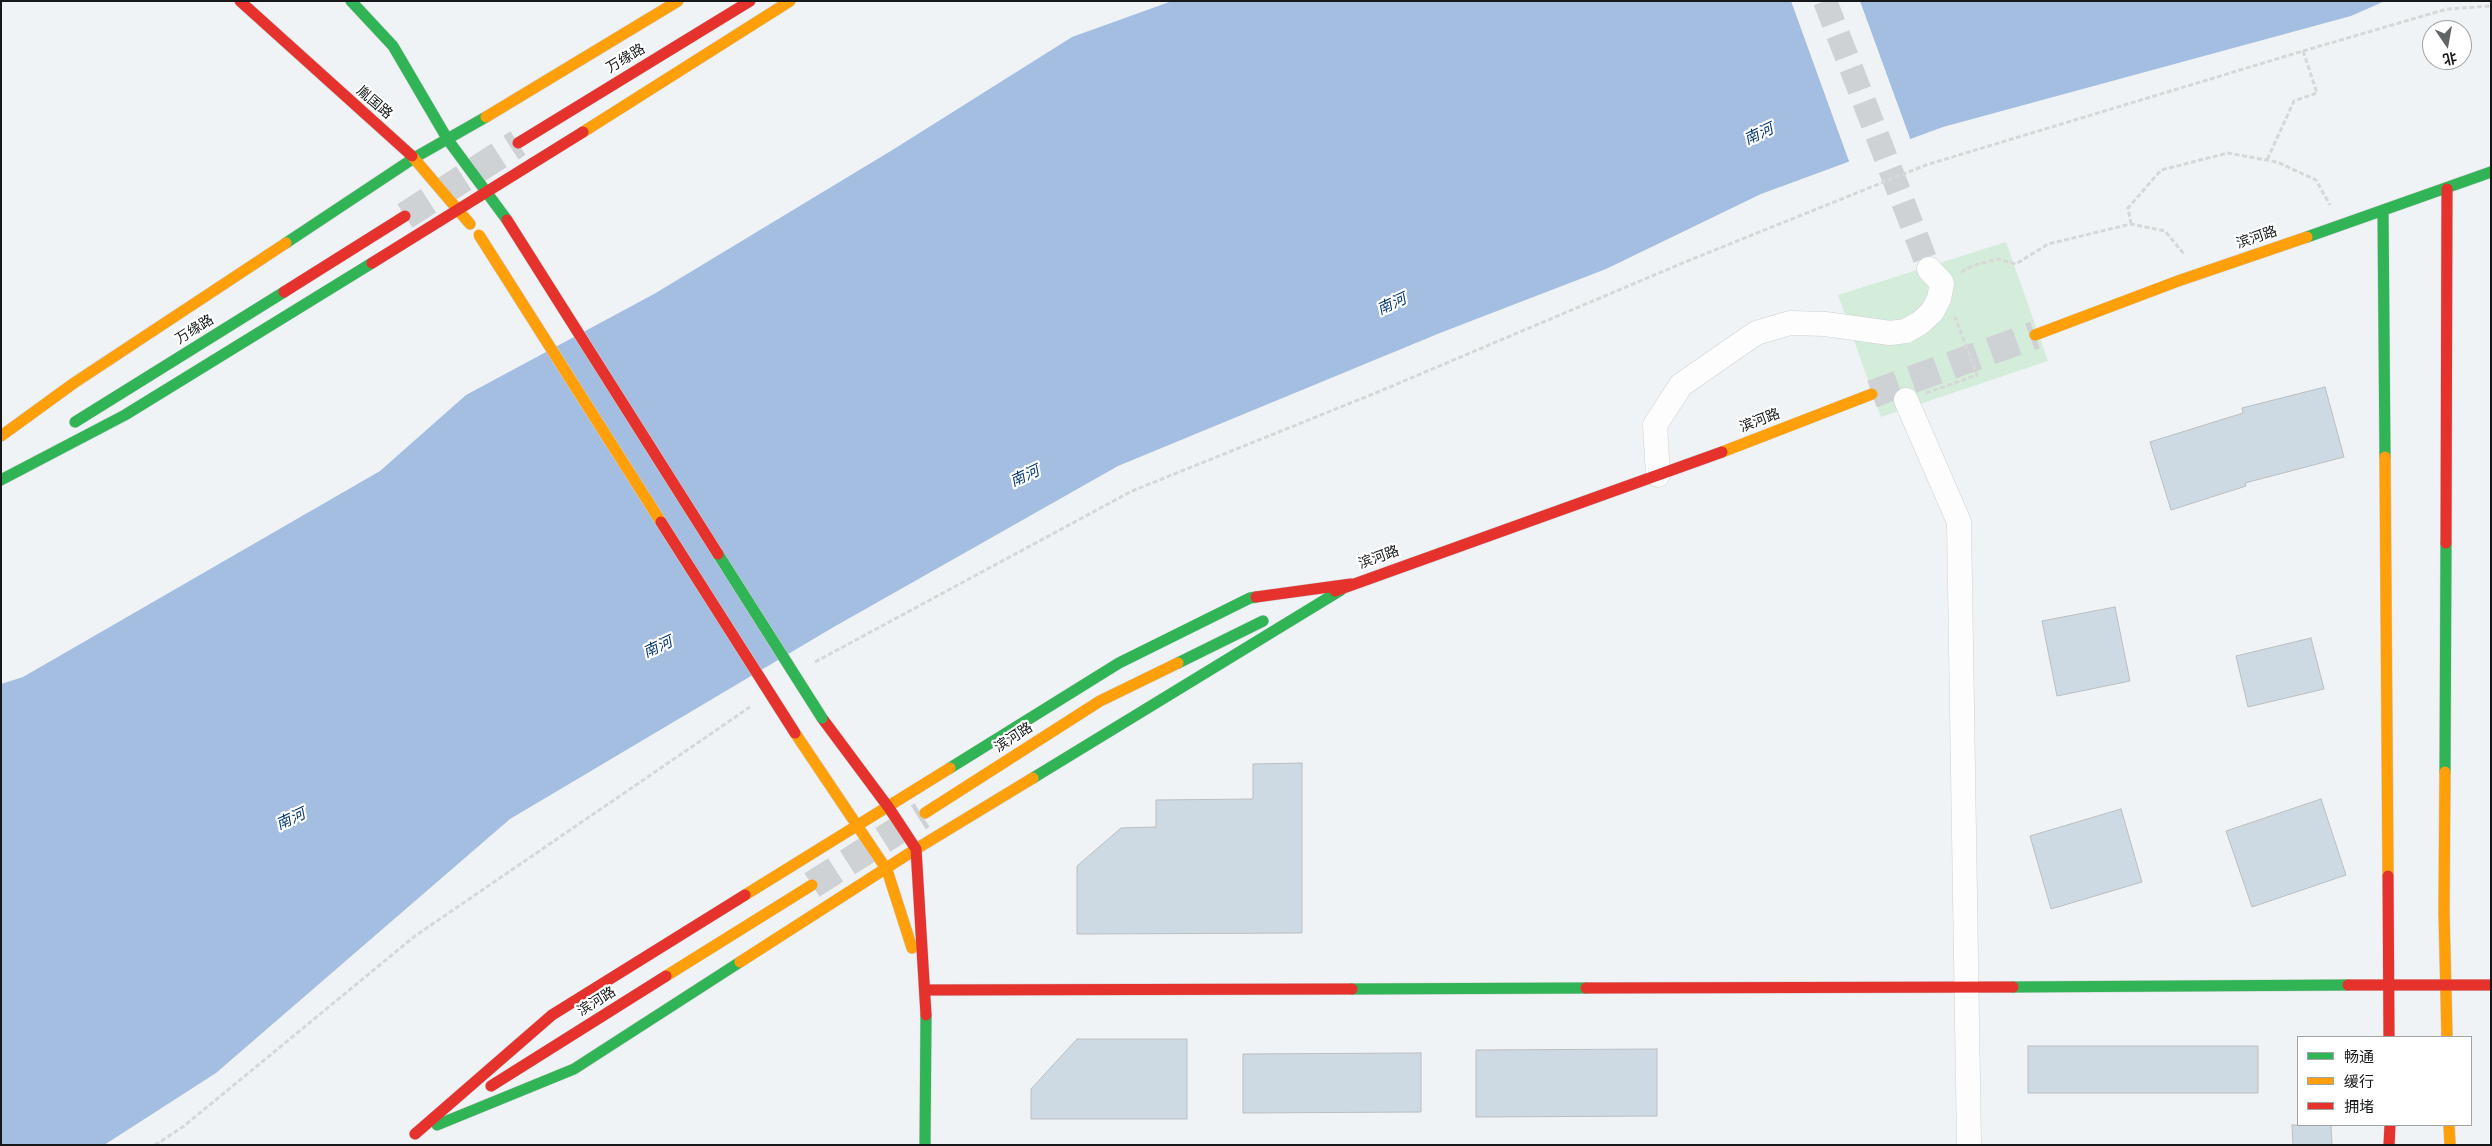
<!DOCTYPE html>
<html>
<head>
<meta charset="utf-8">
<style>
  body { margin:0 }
  #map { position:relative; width:2492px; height:1146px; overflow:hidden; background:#f0f3f5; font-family:"DejaVu Sans","Noto Sans SC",sans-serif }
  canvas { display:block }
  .frame { position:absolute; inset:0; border:2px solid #161819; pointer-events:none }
  .legend { position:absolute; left:2297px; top:1036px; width:175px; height:90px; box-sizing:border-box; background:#fff; border:1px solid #a2a3a3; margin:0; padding:6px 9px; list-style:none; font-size:15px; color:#161819 }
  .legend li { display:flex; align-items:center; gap:10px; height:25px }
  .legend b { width:25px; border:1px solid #a2a3a3 }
  .north { position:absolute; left:2422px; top:20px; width:50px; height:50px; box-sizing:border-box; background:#fff; border:1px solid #a2a3a3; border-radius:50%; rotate:168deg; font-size:14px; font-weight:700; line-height:20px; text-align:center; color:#161819 }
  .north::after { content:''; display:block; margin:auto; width:18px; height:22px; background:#626566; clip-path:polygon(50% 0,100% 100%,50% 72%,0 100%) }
</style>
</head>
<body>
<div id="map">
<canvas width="2492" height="1146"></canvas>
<div class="frame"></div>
<ul class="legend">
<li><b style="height:6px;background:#30b455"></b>畅通</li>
<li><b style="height:6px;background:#ff9f0a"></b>缓行</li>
<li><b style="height:6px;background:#e5322d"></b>拥堵</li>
</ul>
<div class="north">北</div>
</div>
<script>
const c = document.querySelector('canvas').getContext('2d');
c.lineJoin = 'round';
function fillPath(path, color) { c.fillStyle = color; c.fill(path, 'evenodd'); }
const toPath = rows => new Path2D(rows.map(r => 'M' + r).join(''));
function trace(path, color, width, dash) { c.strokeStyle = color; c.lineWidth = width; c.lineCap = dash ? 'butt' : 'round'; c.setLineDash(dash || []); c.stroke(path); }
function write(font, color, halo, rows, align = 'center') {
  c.font = font + ' "DejaVu Sans","Noto Sans SC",sans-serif'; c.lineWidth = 4.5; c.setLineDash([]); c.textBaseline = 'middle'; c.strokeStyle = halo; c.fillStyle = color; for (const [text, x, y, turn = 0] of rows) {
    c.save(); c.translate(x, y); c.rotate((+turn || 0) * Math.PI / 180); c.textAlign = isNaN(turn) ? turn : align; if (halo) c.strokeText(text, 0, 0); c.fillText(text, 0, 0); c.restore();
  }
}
fillPath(toPath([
  [2006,242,2048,361,1881,417,1838,295]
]), '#d4eddb');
fillPath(toPath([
  [1172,1,2385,1,2351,16,1943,127,1761,194,1606,269,1440,333,1118,466,832,628,510,819,216,1073,115,1138,104,1145,1,1145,1,684,23,677,380,471,466,395,654,294,894,149,1072,37]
]), '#a3bee0');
fillPath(toPath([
  [1791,1,1860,1,1911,141,1850,164]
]), '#f0f3f5');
const building = toPath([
  [2325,387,2344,457,2245,483,2246,486,2171,510,2150,442,2243,413,2242,408,2325,387],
  [2115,607,2130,681,2057,696,2042,621,2115,607],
  [2311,638,2324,689,2248,707,2236,656,2311,638],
  [1302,763,1302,933,1077,934,1077,866,1121,828,1156,827,1156,800,1253,799,1253,764,1302,763],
  [2321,799,2346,875,2252,907,2226,831,2321,799],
  [2121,809,2142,882,2051,909,2030,836,2121,809],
  [1077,1039,1187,1039,1187,1119,1031,1119,1031,1089,1077,1039],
  [2028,1046,2258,1046,2258,1093,2028,1093,2028,1046],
  [1657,1049,1657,1116,1476,1117,1476,1050,1657,1049],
  [1421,1053,1421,1112,1243,1113,1243,1054,1421,1053],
  [2292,1125,2331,1125,2332,1145,2293,1145,2292,1125]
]);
fillPath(building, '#cedae3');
trace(building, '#bbbebf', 1);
trace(toPath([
  [1825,1,1929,269]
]), '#cfd2d4', 24, [24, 12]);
trace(toPath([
  [405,216,518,143],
  [1872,394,2035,335],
  [812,885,922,815]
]), '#cfd2d4', 28, [28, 14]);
const street = toPath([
  [1906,400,1959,522,1969,1145],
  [1658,475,1655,425,1681,385,1756,333,1790,323,1825,324,1890,333,1906,331,1920,323,1932,312,1939,299,1942,283,1929,269]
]);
const fast = toPath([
  [351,1,393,46,448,140,507,220],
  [2383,211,2385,457],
  [2307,237,2491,172],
  [286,243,414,158,486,117],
  [75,422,284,292],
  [1,480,125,415,372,263],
  [1178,663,1263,621],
  [950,768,1119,663,1250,598,1256,597],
  [2445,772,2446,543],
  [1033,778,1341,590],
  [2013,987,2348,985],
  [1352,989,1586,988],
  [437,1125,574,1069,740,962],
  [925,1145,926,1015]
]);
const slow = toPath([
  [486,117,678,1],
  [583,132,790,1],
  [412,156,470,224],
  [2035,335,2178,281,2307,237],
  [1,436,74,383,286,243],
  [1722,452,1872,394],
  [2385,457,2388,876],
  [795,733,887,870,912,948],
  [2445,772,2444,912,2447,1037],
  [925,813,1100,701,1178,663],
  [745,895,950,768],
  [740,962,916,849,1033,778],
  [666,976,812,885],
  [2449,1125,2450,1145]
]);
const jam = toPath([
  [240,1,412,156],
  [518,143,750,1],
  [372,263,583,132],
  [284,292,405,216],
  [2446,543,2447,189],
  [1335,591,1722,452],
  [1256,597,1351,584],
  [822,718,889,808,916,849,926,1015],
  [2388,876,2389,1037],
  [2348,985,2491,985],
  [1586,988,2013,987],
  [926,990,1352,989],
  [491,1086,666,976],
  [415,1134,552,1015,745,895],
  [2389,1145,2390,1125]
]);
trace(street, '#ced1d3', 25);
trace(fast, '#ced1d3', 12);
trace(slow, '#ced1d3', 12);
trace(jam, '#ced1d3', 12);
trace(toPath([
  [2303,51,2447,9,2491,6],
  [2131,224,2128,208,2161,170,2228,153,2277,162,2316,180,2330,205],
  [1961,272,1972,266,1997,259,2016,264,2048,244,2131,224,2165,231,2184,254],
  [1926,393,1977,375,1955,317],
  [815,662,1132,491,1378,392,1685,262,1926,165,2303,51,2317,93,2294,101,2267,160],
  [155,1145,184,1126,415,936,750,707]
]), '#d6d8d8', 3, [5, 2.5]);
trace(street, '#fdfdfe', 24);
trace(fast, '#30b455', 11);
trace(slow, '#ff9f0a', 11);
trace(jam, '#e5322d', 11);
const fastBridge = toPath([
  [718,554,822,718]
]);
const slowBridge = toPath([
  [479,235,661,522]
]);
const jamBridge = toPath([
  [507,220,718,554],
  [661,522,795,733]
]);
trace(fastBridge, '#ced1d3', 12, []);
trace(slowBridge, '#ced1d3', 12, []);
trace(jamBridge, '#ced1d3', 12, []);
trace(fastBridge, '#30b455', 11);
trace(slowBridge, '#ff9f0a', 11);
trace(jamBridge, '#e5322d', 11);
write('14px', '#161819', '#fff', [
  ["万缘路",626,59,-31],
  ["胤国路",374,103,41],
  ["滨河路",2257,238,-19],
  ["万缘路",195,330,-32],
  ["滨河路",1760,421,-21],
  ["滨河路",1379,558,-20],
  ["滨河路",1014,738,-33],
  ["滨河路",597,1002,-32]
]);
write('italic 15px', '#053a73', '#fff', [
  ["南河",1759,135,-25],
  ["南河",1392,305,-25],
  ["南河",1025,477,-25],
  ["南河",658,648,-25],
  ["南河",291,820,-25]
]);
</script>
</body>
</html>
